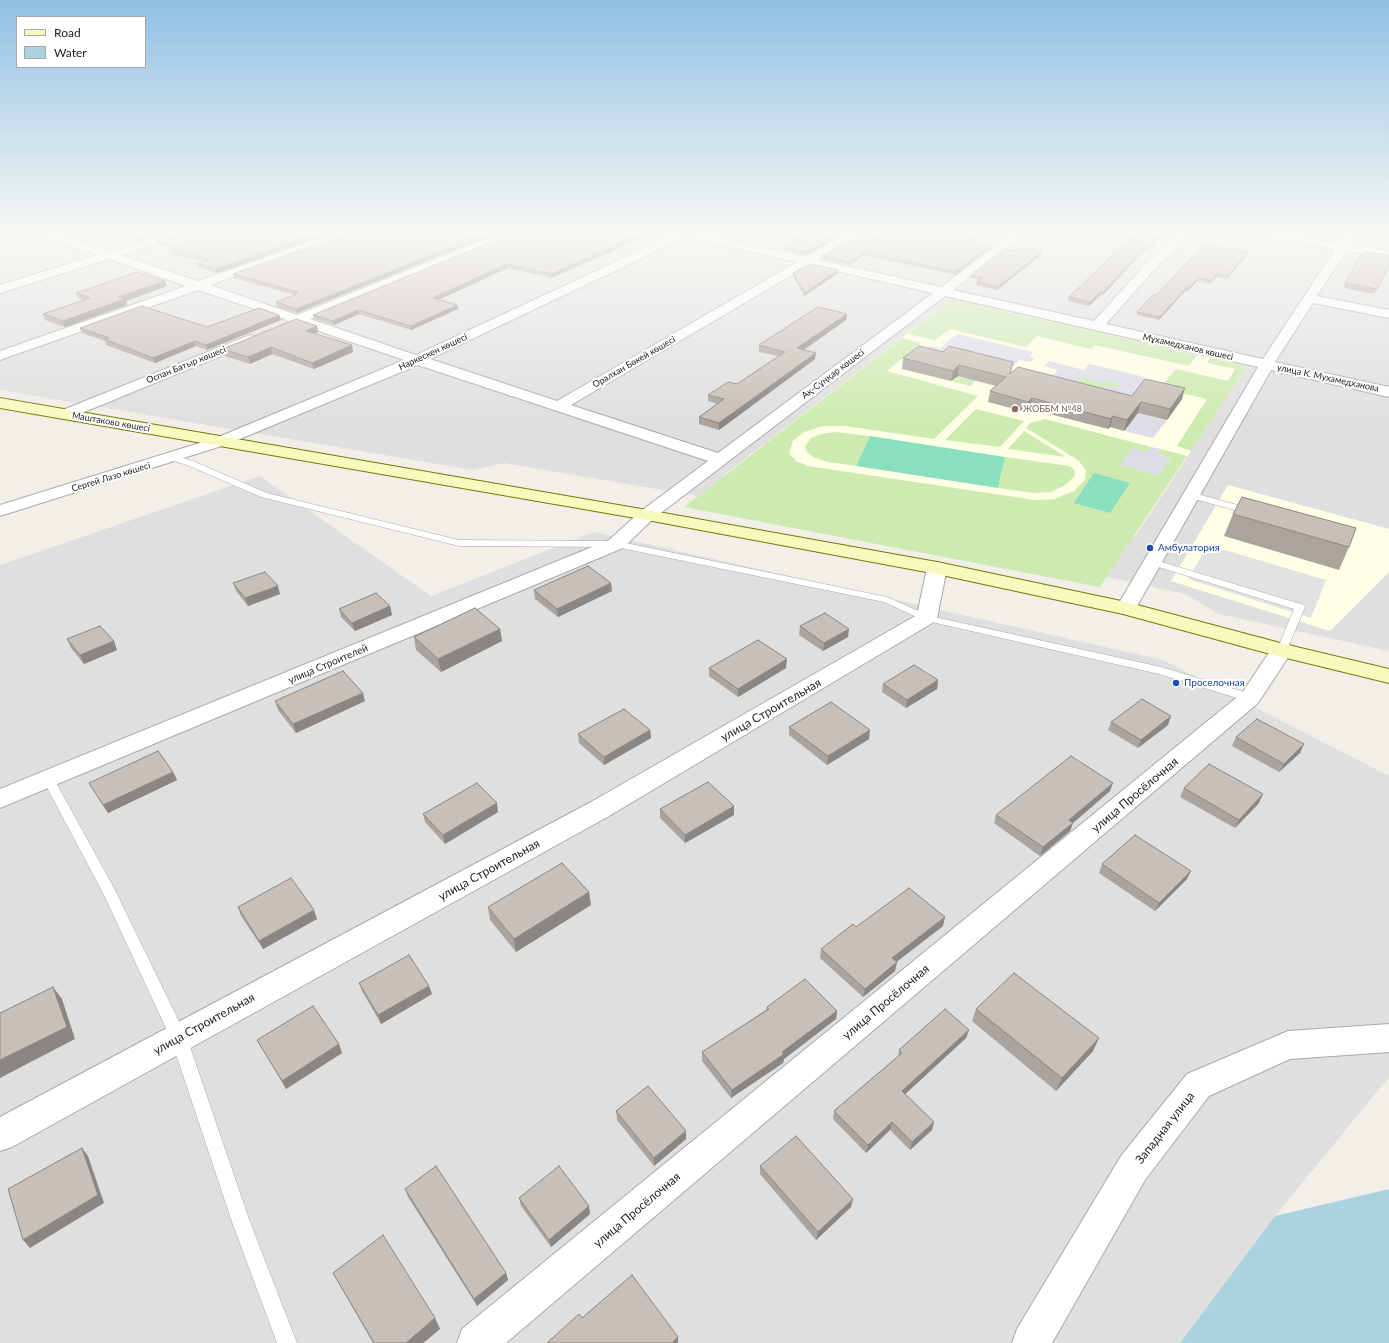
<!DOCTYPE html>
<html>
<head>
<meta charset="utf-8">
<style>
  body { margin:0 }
  #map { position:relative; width:1389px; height:1343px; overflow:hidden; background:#f2efe9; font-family:Lato,sans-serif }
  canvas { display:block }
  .legend { position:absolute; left:16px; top:16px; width:130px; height:52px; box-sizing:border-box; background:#fff; border:1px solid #a7a7a7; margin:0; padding:5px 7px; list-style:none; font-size:12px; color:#222 }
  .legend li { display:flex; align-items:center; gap:8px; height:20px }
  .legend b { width:20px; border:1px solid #a7a7a7 }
</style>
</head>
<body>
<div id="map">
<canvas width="1389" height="1343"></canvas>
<ul class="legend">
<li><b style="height:5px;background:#f7fabf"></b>Road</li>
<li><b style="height:11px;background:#aad3df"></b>Water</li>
</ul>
</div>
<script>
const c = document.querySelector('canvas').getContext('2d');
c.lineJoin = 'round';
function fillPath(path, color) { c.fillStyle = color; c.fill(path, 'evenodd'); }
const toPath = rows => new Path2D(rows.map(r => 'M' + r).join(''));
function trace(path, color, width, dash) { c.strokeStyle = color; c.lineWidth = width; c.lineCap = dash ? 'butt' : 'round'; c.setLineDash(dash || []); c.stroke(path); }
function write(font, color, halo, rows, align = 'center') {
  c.font = font + ' Lato,sans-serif'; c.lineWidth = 4; c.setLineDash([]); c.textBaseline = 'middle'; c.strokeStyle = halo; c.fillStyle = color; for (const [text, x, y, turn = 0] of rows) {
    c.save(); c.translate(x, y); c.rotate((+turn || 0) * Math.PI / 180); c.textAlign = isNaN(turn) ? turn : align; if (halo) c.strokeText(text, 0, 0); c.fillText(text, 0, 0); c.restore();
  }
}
fillPath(toPath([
  [0,234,1389,234,1389,651,1219,614,1185,594,884,528,504,463,473,470,0,390],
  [260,476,431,596,594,532,1163,660,1389,776,1389,1077,1275,1216,1180,1343,0,1343,0,565]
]), '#e0dfdf');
fillPath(toPath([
  [952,299,1247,366,1135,536,723,476],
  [1228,485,1389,529,1389,572,1330,631,1171,581]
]), '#ffffe5');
fillPath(toPath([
  [952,299,1197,355,1189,366,1095,345,1091,349,1037,336,1026,347,950,329,935,340,908,334],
  [902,338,921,343,887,371,978,396,934,439,845,426,823,426,804,432,793,441,789,453,796,461,808,466,1035,500,1054,499,1074,491,1085,480,1086,470,1078,460,1026,428,1030,423,1045,419,1151,447,1148,452,1120,465,1159,475,1170,458,1158,455,1161,449,1187,456,1100,587,684,507],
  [1210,358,1247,366,1191,451,1177,446,1207,399,1169,390,1163,384,1176,369,1228,381,1235,369,1207,363],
  [958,376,976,380,970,386,951,381],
  [1077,378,1088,378,1091,382,1118,382,1121,386,1103,386,1105,391,1062,382,1080,382],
  [976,409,1024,421,1000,447,945,440],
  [1024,431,1066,457,1008,449],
  [835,432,870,436,856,466,828,462,813,457,807,452,805,447,811,438,821,434],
  [1005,457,1070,466,1074,470,1075,476,1065,485,1051,492,1033,493,998,488]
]), '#cdebb0');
fillPath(toPath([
  [870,436,1005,457,998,488,856,466],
  [1094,473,1130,483,1110,513,1074,503]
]), '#88e0be');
fillPath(toPath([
  [1208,545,1326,580,1311,618,1188,579]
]), '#e2e2e2');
fillPath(toPath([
  [957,334,1033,352,1029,356,1035,358,1030,362,1020,360,1007,371,918,356,930,346,940,348],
  [1049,361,1084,370,1089,364,1145,377,1142,389,1129,406,1043,385,1058,370,1044,366],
  [1077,378,1088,378,1091,382,1118,382,1121,386,1102,386,1105,390,1063,382,1080,382],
  [1138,413,1167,420,1153,438,1124,431],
  [1151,447,1161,449,1159,455,1170,458,1159,475,1120,465,1132,448,1148,452]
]), '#dddde8');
fillPath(toPath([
  [1389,1189,1389,1343,1180,1343,1275,1216]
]), '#aad3df');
const service = toPath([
  [173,455,193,461,267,493,459,540,616,541,887,597,930,616,1161,667,1254,695,1256,698,1250,702,1159,674,923,620,884,602,616,547,459,546,261,497,187,465,170,460,170,456,173,455],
  [1190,492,1252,509,1254,511,1249,514,1187,497,1186,495,1190,492],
  [1152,559,1304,605,1305,607,1286,652,1282,653,1277,650,1294,609,1149,564,1147,562,1149,560,1152,559],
  [49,776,53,777,115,890,187,1038,250,1222,297,1343,277,1343,232,1222,171,1039,104,895,43,780,45,777,49,776]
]);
const minor = toPath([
  [0,234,9,234,7,236,0,237,0,234],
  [42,234,57,234,110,251,167,234,183,234,182,236,121,255,198,281,333,234,348,234,347,236,210,285,297,315,498,234,512,234,511,236,310,319,416,355,675,234,702,234,806,257,846,234,859,234,858,236,818,260,941,287,1012,234,1024,234,953,290,1094,321,1144,266,1179,234,1190,234,1152,272,1106,324,1263,359,1335,249,1265,237,1261,236,1260,234,1283,234,1339,243,1346,234,1356,234,1350,245,1389,251,1389,259,1346,251,1317,296,1389,310,1389,318,1313,303,1275,362,1389,387,1389,397,1271,370,1136,608,1133,612,1126,614,1119,612,1116,608,1258,367,945,296,653,519,623,548,0,808,0,789,609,540,641,511,708,461,418,365,228,444,222,446,216,444,214,441,216,438,404,360,298,324,288,324,287,320,198,290,0,360,0,351,186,286,109,259,0,293,0,285,97,255,43,236,42,234],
  [686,237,797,262,557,401,430,359,686,237],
  [809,265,933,293,718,453,571,405,809,265],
  [250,335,255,336,257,339,255,342,72,417,60,417,58,414,60,411,250,335],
  [937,562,944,564,947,568,937,618,934,622,609,816,12,1147,0,1151,0,1117,591,802,917,615,927,568,930,564,937,562],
  [1282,643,1290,645,1293,650,1258,703,506,1343,457,1343,462,1329,1242,693,1274,645,1282,643],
  [1389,1024,1389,1052,1290,1059,1209,1096,1145,1180,1052,1343,1012,1343,1017,1329,1121,1156,1187,1074,1288,1031,1389,1024]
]);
const tertiary = toPath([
  [222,436,228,438,230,441,228,444,0,516,0,505,222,436]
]);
const secondary = toPath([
  [0,398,647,510,937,562,1126,602,1284,644,1389,669,1389,683,1274,655,1123,614,937,574,647,520,0,408,0,398]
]);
trace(service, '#a9a9a9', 1);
trace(minor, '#a9a9a9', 2);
trace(tertiary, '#a9a9a9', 2);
trace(secondary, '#707d05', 2);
fillPath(service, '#fff');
fillPath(minor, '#fff');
fillPath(tertiary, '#fff');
fillPath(secondary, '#f7fabf');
fillPath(toPath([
  [105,234,163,234,140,240,118,234,112,236],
  [329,234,217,273,198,268,197,264,203,261,172,254,171,250,172,249,158,245,157,241],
  [347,234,297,313,277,307,276,302,295,295,234,278,233,274],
  [511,234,646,234,610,252,551,278,508,268,439,299,457,305,458,309,411,330,359,314,334,325,314,319,313,315],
  [800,234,817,234,833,237,833,240,806,255,782,250,782,247,803,234],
  [985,234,972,243,989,249,955,275,864,255,849,265,822,259,822,256,865,243],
  [1162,234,1147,251,1144,250,1103,295,1101,294,1089,306,1068,301,1069,297],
  [1015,251,1041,252,1041,255,997,290,976,285,977,282,979,280,970,278,971,275],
  [1248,252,1247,255,1227,279,1216,277,1210,284,1197,281,1188,291,1185,291,1159,320,1137,315,1137,312,1157,295],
  [1389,265,1374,294,1343,288,1345,283],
  [838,270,838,273,804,296,793,276,793,273],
  [167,286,126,301,127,305,65,327,45,320,43,314,83,300,78,298,76,293],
  [847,314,846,320,804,350,815,359,719,430,699,424,699,417,718,404,708,401,708,395,737,384,778,356,759,352,759,345],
  [279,315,281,320,207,350,196,346,155,363,106,345,105,341,82,333,80,328,207,327],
  [317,326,318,332,315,334,353,352,314,369,272,354,250,364,225,356,223,349],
  [919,346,1010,374,1132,396,1182,399,1167,420,1138,413,1124,431,1110,427,1108,429,1030,409,1026,412,988,402,990,391,996,386,958,376,951,381,902,369,903,358],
  [1233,514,1349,547,1339,570,1224,536],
  [233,583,280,594,248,606,236,591],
  [534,590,612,591,558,617,535,599],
  [390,606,392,615,355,631,341,617,339,609],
  [800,626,848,637,823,651,799,635],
  [500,629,502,641,441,672,416,650,414,637],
  [67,639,117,650,84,664,71,648],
  [709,668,786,668,738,697,709,676],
  [938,680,937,689,906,708,882,692,883,684],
  [275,701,365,701,296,733,278,710],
  [1111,722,1168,725,1138,748,1108,730],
  [789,727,869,739,827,765,789,735],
  [650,730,651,738,604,765,579,743,578,734],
  [1236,737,1300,753,1279,772,1232,746],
  [173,772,177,780,108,813,94,791,89,783],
  [1184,788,1259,803,1235,828,1180,797],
  [1110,791,1073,823,1070,831,1040,856,994,823,996,815],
  [660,809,734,815,685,843,660,818],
  [498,812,445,844,425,822,423,814],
  [1102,864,1187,879,1155,911,1099,873],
  [589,892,591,905,516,952,490,920,488,907],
  [238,907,317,919,263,949,241,916],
  [943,926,896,962,897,962,895,971,863,997,820,958,821,949,856,927],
  [359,983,432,994,381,1024,362,991],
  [767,1007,837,1011,836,1019,784,1059,783,1063,731,1098,702,1061,702,1052,766,1010],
  [976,1009,1093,1051,1056,1091,972,1021],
  [969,1030,966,1038,905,1094,934,1122,932,1130,910,1150,890,1130,866,1153,833,1119,834,1111,898,1056,899,1050],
  [257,1040,342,1053,286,1089,262,1048],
  [616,1111,686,1139,654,1166,617,1120],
  [760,1166,851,1207,816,1240,760,1174],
  [405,1189,506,1273,508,1280,477,1306,408,1197],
  [519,1198,590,1214,551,1247,521,1206],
  [333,1273,435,1318,440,1329,423,1343,373,1343]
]), '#aba49e');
fillPath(toPath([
  [112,234,118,234,112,236],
  [149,234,163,234,140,240,139,237],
  [318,234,329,234,217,273,216,269],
  [485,234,495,234,297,313,296,309],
  [638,234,646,234,610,252,551,278,551,274],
  [982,234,985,234,969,245,970,242],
  [1160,234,1162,234,1147,251,1147,247],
  [833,237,833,240,806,255,806,252],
  [990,246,989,249,955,275,955,272],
  [1145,247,1144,250,1103,295,1104,291],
  [864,252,864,255,849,265,850,262],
  [1041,252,1041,255,997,290,998,287],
  [1248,252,1247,255,1227,279,1228,276],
  [507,264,508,268,434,302,433,298],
  [838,270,838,273,804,296,805,293],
  [1217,274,1216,277,1210,284,1211,281],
  [1198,278,1197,281,1188,291,1189,288],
  [165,281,167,286,126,301,127,305,65,327,63,321,118,297],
  [1186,288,1185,291,1159,320,1160,317],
  [1102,291,1101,294,1089,306,1090,302],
  [457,305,458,309,411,330,411,326],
  [358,310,359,314,334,325,333,321],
  [847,314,846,320,797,354,797,348],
  [279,315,281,320,207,350,206,345],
  [317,326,318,332,307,337,306,331],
  [195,341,196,346,155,363,153,358],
  [352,345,353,352,314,369,312,363],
  [271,347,272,354,250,364,248,357],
  [816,353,815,359,719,430,719,423],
  [959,365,958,376,951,381,953,371],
  [1185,388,1182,399,1167,420,1170,409],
  [1032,398,1030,409,1026,412,1028,402],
  [1141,402,1138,413,1124,431,1127,420],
  [1113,416,1110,427,1108,429,1111,419],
  [611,583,612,591,558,617,557,609],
  [278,586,280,594,248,606,245,598],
  [390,606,392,615,355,631,352,623],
  [500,629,502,641,441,672,438,659],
  [849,629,848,637,823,651,824,643],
  [114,641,117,650,84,664,80,655],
  [787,659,786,668,738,697,738,689],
  [938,680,937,689,906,708,907,700],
  [363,693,365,701,296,733,293,724],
  [1171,716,1168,725,1138,748,1141,740],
  [650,730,651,738,604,765,604,757],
  [870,730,869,739,827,765,828,756],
  [1304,744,1300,753,1279,772,1284,764],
  [173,772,177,780,108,813,103,805],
  [1113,783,1110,791,1073,823,1070,831,1040,856,1043,847,1069,820],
  [1263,794,1259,803,1235,828,1239,820],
  [497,803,498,812,445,844,443,835],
  [734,806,734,815,685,843,685,835],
  [1191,871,1187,879,1155,911,1159,903],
  [589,892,591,905,516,952,514,939],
  [314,910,317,919,263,949,259,941],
  [945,917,943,926,890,967,892,958],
  [897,962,895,971,863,997,865,989],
  [429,986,432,994,381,1024,378,1015],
  [53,987,62,999,75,1039,0,1078,0,1060],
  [837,1011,836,1019,784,1059,783,1063,731,1098,732,1090,782,1052],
  [969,1030,966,1038,900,1099,902,1091],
  [1099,1038,1093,1051,1056,1091,1062,1078],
  [339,1044,342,1053,286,1089,282,1081],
  [892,1122,890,1130,866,1153,868,1145],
  [934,1122,932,1130,910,1150,912,1142],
  [686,1131,686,1139,654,1166,654,1158],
  [82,1148,88,1156,104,1203,30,1248,23,1240],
  [853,1199,851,1207,816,1240,818,1232],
  [589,1206,590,1214,551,1247,549,1240],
  [506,1273,508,1280,477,1306,474,1299],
  [435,1318,440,1329,423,1343,406,1343],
  [678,1337,678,1343,672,1343]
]), '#8b8681');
const building = toPath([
  [128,234,149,234,139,237,128,234],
  [181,234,318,234,216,269,197,264,210,259,171,250,178,247,157,241,181,234],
  [347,234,485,234,296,309,276,302,297,294,295,293,298,292,233,274,347,234],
  [511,234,638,234,610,248,551,274,507,264,433,298,457,305,411,326,358,310,333,321,313,315,511,234],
  [805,234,817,234,833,237,806,252,782,247,805,234],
  [880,234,982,234,970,242,990,246,955,272,864,252,850,262,822,256,849,240,865,243,880,234],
  [1135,234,1160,234,1147,247,1145,247,1104,291,1102,291,1090,302,1069,297,1135,234],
  [1204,244,1248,252,1228,276,1217,274,1211,281,1198,278,1189,288,1186,288,1160,317,1137,312,1154,294,1157,295,1204,244],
  [1019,248,1041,252,998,287,977,282,983,278,971,275,1004,249,1015,251,1019,248],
  [1363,251,1389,255,1389,265,1377,289,1345,283,1363,251],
  [809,264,838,270,805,293,793,273,809,264],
  [137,272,165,281,118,297,125,299,63,321,43,314,90,298,76,293,137,272],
  [142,306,207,327,259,308,279,315,206,345,195,341,153,358,104,339,109,338,80,328,142,306],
  [818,307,847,314,797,348,816,353,719,423,699,417,724,399,708,395,728,382,737,384,785,352,759,345,818,307],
  [296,319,317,326,306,331,352,345,312,363,271,347,248,357,223,349,296,319],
  [919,346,943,352,949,346,1013,362,1010,374,1018,367,1132,396,1145,379,1185,388,1170,409,1141,402,1127,420,1113,416,1111,419,1032,398,1028,402,990,391,1006,377,959,365,953,371,903,358,919,346],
  [1242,497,1356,528,1349,547,1233,514,1242,497],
  [588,566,611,583,557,609,534,590,588,566],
  [265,572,278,586,245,598,233,583,265,572],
  [376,593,390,606,352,623,339,609,376,593],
  [475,608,500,629,438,659,414,637,475,608],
  [825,613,849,629,824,643,800,626,825,613],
  [100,626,114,641,80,655,67,639,100,626],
  [758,640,787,659,738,689,709,668,758,640],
  [914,665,938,680,907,700,883,684,914,665],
  [343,671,363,693,293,724,275,701,343,671],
  [1142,699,1171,716,1141,740,1111,722,1142,699],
  [831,702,870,730,828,756,789,727,831,702],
  [624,709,650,730,604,757,578,734,624,709],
  [1257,719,1304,744,1284,764,1236,737,1257,719],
  [158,751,173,772,103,805,89,783,158,751],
  [1071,756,1113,783,1069,820,1073,823,1043,847,996,815,1071,756],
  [1209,764,1263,794,1239,820,1184,788,1209,764],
  [708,782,734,806,685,835,660,809,708,782],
  [477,783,497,803,443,835,423,814,477,783],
  [1135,835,1191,871,1159,903,1102,864,1135,835],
  [562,863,589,892,514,939,488,907,562,863],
  [291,878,314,910,259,941,238,907,291,878],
  [909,888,945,917,892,958,897,962,865,989,821,949,853,924,856,927,909,888],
  [409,955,429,986,378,1015,359,983,409,955],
  [1014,973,1099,1038,1062,1078,976,1009,1014,973],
  [805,979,837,1011,782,1052,784,1054,732,1090,702,1052,769,1009,767,1007,805,979],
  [53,987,67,1027,0,1060,0,1013,53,987],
  [313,1006,339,1044,282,1081,257,1040,313,1006],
  [945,1009,969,1030,902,1091,934,1122,912,1142,892,1122,868,1145,834,1111,902,1053,899,1050,945,1009],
  [648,1086,686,1131,654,1158,616,1111,648,1086],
  [796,1136,853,1199,818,1232,760,1166,796,1136],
  [82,1148,98,1195,23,1240,8,1189,82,1148],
  [436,1166,506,1273,474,1299,405,1189,436,1166],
  [559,1166,589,1206,549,1240,519,1198,559,1166],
  [383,1235,435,1318,406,1343,374,1343,333,1273,383,1235],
  [632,1275,678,1337,672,1343,547,1343,579,1314,582,1318,632,1275]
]);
fillPath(building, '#c7bfb8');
trace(building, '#8b8681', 1);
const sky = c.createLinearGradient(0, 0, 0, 422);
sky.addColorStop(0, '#8fc0e4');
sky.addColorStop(0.55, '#f9f8f5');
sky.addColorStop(1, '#f9f8f500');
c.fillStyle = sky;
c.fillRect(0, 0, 1389, 422);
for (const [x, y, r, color] of [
  [1015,409,4,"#8d6e63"],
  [1150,548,4,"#1a4fb4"],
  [1176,683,4,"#1a4fb4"]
]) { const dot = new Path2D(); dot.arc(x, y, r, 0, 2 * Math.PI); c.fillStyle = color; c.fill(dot); trace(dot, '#fff', 1.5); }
write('9px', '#222', '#fff', [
  ["Мұхамедханов көшесі",1188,347,13],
  ["Наркескен көшесі",433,352,-25],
  ["Оралхан Бөкей көшесі",634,362,-30],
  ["Оспан Батыр көшесі",186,365,-22],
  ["Ақ-Сұңқар көшесі",833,374,-37],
  ["улица К. Мухамедханова",1328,378,12],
  ["Маштаково көшесі",111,422,10],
  ["Сергей Лазо көшесі",111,477,-17]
]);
write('9px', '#785e54', '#fff', [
  ["ЖОББМ №48",1023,409]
], 'left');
write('10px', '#164399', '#fff', [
  ["Амбулатория",1158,548],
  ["Проселочная",1184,683]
], 'left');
write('10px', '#222', '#fff', [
  ["улица Строителей",328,664,-23]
]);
write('12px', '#222', '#fff', [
  ["улица Строительная",771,710,-30],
  ["улица Просёлочная",1135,795,-40],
  ["улица Строительная",489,870,-29],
  ["улица Просёлочная",886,1002,-40],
  ["улица Строительная",204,1024,-29],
  ["Западная улица",1165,1128,-52],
  ["улица Просёлочная",637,1210,-40]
]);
</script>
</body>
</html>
